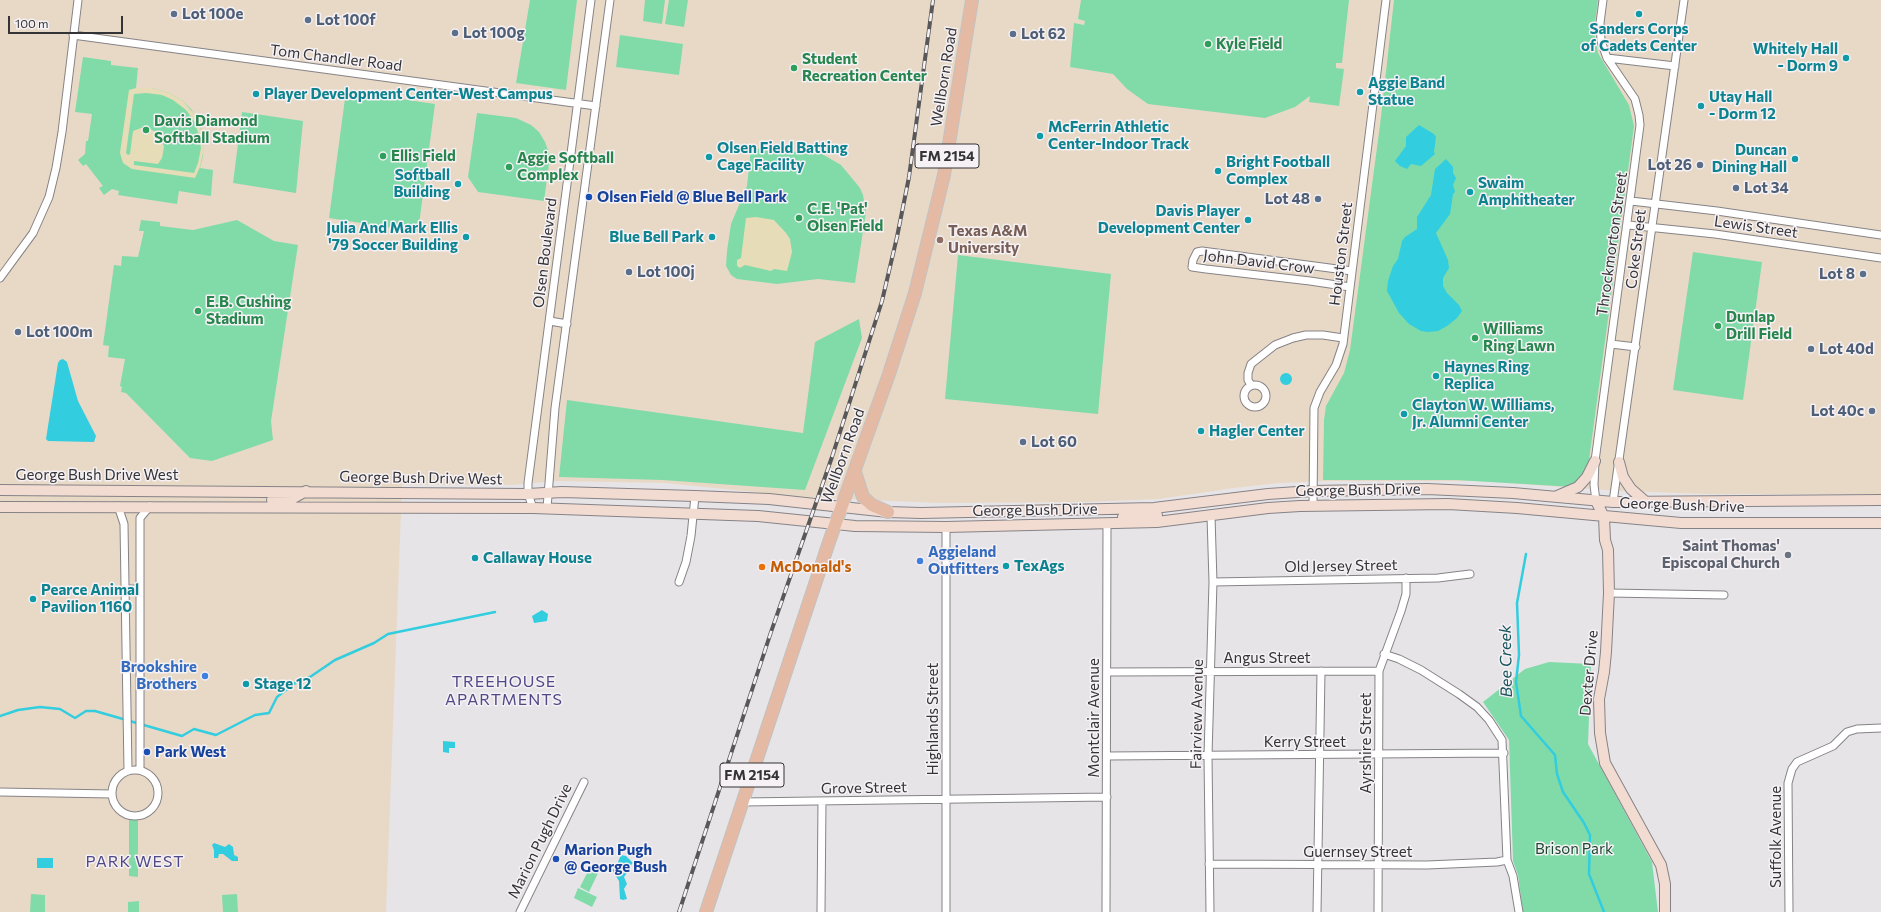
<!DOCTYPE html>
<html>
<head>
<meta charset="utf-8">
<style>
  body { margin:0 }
  #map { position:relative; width:1881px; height:912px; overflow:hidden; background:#e7e4e8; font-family:Commissioner,sans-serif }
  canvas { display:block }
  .scale { position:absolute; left:8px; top:16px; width:115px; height:18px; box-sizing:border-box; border:2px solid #343335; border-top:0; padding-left:5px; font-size:12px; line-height:14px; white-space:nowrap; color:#343335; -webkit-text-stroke:3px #f5f1f5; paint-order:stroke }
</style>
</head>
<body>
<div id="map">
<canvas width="1881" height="912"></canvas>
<div class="scale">100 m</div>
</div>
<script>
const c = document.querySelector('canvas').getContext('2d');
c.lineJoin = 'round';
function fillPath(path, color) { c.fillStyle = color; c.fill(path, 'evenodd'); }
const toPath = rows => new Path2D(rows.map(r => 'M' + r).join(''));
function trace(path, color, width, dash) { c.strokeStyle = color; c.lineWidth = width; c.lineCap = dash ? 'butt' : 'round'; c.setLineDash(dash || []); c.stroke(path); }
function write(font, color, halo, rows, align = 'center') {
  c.font = font + ' Commissioner,sans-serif'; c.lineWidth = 3; c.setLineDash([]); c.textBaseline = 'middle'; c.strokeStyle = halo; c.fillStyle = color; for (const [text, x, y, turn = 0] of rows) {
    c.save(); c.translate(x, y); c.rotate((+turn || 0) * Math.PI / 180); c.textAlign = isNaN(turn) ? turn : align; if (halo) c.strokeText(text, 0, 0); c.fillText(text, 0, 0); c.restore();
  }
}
fillPath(toPath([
  [0,0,1881,0,1881,494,1711,494,1619,491,1478,481,1332,481,1279,483,1234,488,1159,499,1087,502,939,503,803,497,665,483,556,481,511,485,402,485,386,912,0,912]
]), '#e8d9c6');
fillPath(toPath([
  [530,0,577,0,566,90,516,83],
  [645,0,665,0,662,24,643,21],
  [669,0,688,0,684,27,665,24],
  [1081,0,1349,0,1342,63,1336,63,1336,68,1344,69,1339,106,1309,102,1310,96,1295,107,1265,118,1148,104,1127,89,1113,74,1070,67,1074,23,1084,25,1085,21,1078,19],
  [1394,0,1598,0,1594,30,1598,53,1629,105,1634,126,1589,460,1587,470,1574,487,1456,480,1323,480,1324,420,1326,406,1344,373,1350,350,1380,125],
  [620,35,683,44,679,75,616,67],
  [83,57,111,61,111,65,138,68,136,88,152,88,169,93,183,101,191,109,201,127,204,141,203,156,200,168,213,170,211,196,179,191,177,204,118,195,119,191,112,189,104,195,99,188,103,186,86,164,83,166,78,160,85,154,86,141,88,141,92,114,75,112],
  [346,91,435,104,418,232,329,218],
  [242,112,303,121,296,193,233,183],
  [477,113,516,118,531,125,539,132,545,142,550,156,544,201,478,192,468,177],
  [751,148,822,154,841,165,860,188,863,195,866,212,855,283,818,279,777,284,737,279,731,275,726,266,727,251,731,224,747,186],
  [141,220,160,222,160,226,193,230,237,220,274,241,298,245,271,421,273,440,212,461,190,458,126,393,121,392,122,387,120,386,125,359,108,357,109,346,103,345,114,265,121,266,122,256,138,257,144,231,139,231],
  [1693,252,1762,262,1743,400,1673,390],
  [958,255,1111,274,1098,414,945,399],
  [859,319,862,338,805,490,662,480,559,477,567,400,803,433,815,342],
  [1549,662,1591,664,1588,744,1652,862,1658,912,1523,912,1518,875,1513,861,1509,740,1483,702,1525,669],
  [129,820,138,820,138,877,129,876],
  [589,869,598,873,589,892,580,887],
  [578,888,597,897,592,907,574,898],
  [31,894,45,895,45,912,30,912],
  [237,894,238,912,223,912,222,895],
  [139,901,139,912,128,912,128,902]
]), '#81dba9');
fillPath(toPath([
  [136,88,152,88,169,93,183,101,195,115,203,134,204,149,200,167,195,178,132,169,123,163,120,153,129,90],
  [146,93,162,95,173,100,186,110,194,121,199,135,201,148,198,163,194,173,134,165,134,161,158,164,162,158,164,147,162,140,156,132,150,129,141,128,133,131,130,154,128,155,126,153,134,94],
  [756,217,774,220,786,233,790,239,792,252,787,271,774,269,771,271,745,265,740,268,737,266,737,260,741,258,746,218]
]), '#e6dcb7');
fillPath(toPath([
  [1419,125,1434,134,1436,137,1434,152,1435,154,1421,166,1411,164,1407,169,1400,166,1395,161,1406,146,1406,137],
  [1446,159,1453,167,1453,173,1456,178,1453,185,1455,192,1453,194,1450,214,1436,233,1448,260,1449,268,1443,278,1443,286,1447,293,1459,305,1462,311,1457,318,1447,326,1438,331,1428,332,1421,331,1409,324,1399,313,1387,291,1388,281,1393,266,1398,259,1402,241,1405,237,1417,229,1417,217,1431,195,1435,169],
  [63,359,67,362,78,401,96,436,94,442,48,441,46,439,58,363,60,360],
  '1280 379a6 6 0 1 1 12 0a6 6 0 1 1-12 0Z',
  [542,610,548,614,547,621,534,623,532,616],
  [443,741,455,742,455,748,449,748,449,753,443,752],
  [214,843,225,847,229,844,233,847,234,855,238,857,238,861,232,861,223,854,219,854,218,858,214,858,214,850,212,845],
  [621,855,626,856,633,863,630,866,631,872,627,873,624,877,627,884,624,889,627,899,623,900,620,899,619,881,612,870,620,865,618,862],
  [37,858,53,858,53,868,37,868]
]), '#32cddf');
trace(toPath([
  [1526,554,1517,603,1519,655,1516,682,1521,716,1555,755,1557,774,1563,792,1584,823,1590,835,1589,874,1604,912],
  [0,716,18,710,40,707,60,709,75,718,86,711,95,711,182,736,194,729,216,735,255,715,269,713,277,697,295,683,310,677,335,660,374,643,388,634,495,612]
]), '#32cddf', 2.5);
const street = toPath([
  [73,35,596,106],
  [1607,58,1675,66],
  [1631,201,1717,211,1881,235],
  [1628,225,1715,234,1881,258],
  [0,278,33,233,49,197,56,168,62,132,78,0],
  [1350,287,1310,281,1206,269,1192,267,1193,260,1197,252,1202,251,1352,271],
  [550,321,567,324],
  [1611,344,1636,347],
  '1244 396a11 11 0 1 1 22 0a11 11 0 1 1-22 0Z',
  [1251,385,1248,380,1248,373,1251,364,1275,345,1293,338,1306,335,1323,335,1343,338],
  [1596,501,1594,485,1595,461,1640,125,1639,115,1635,99,1607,58,1601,41,1600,23,1603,0],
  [1613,502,1684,0],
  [118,506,124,524,128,771],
  [1313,506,1314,408,1320,392,1336,365,1343,344,1386,0],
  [533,508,528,494,528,483,591,0],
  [547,508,555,408,610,0],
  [946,527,946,912],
  [679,582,686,562,691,536,695,496],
  [1213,582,1438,578,1470,574],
  [125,589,140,589],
  [1609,593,1724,595],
  [1384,654,1399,659,1421,670,1459,694,1477,707,1489,720,1502,740,1507,860,1513,876,1519,912],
  [1107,672,1379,671],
  [1107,756,1504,753],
  [140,770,140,518,150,506],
  '112 793a23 23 0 1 1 46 0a23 23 0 1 1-46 0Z',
  [0,792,112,794],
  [743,802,1107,797],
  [1209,864,1427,865,1497,862,1507,860],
  [520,912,584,782],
  [821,912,822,801],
  [1106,912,1107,524],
  [1210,912,1208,756,1213,582,1211,516],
  [1317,912,1321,671],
  [1378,912,1379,671,1401,611,1406,594,1406,578],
  [1789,912,1788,783,1792,769,1797,762,1833,746,1847,732,1857,729,1881,728]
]);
const secondary = toPath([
  [1619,462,1623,477,1631,489,1646,502],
  [0,490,528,494,562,492,695,496,769,499,888,512,921,513,1154,508,1268,494,1312,491,1427,489,1513,493,1613,502,1881,500],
  [1557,496,1578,487,1587,477,1595,461],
  [272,500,290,500,306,491],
  [1596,501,1604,517,1605,540,1608,550,1609,593,1606,652,1604,672,1599,699,1600,733,1605,763,1661,865,1665,884,1665,912],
  [0,507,533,508,758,516,855,526,946,527,1157,522,1268,508,1300,506,1448,504,1517,508,1681,523,1881,523],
  [1123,517,1157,515]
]);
const primary = toPath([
  [855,472,863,497,872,505,888,512],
  [706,912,829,542,889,374,915,293,944,175,972,0]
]);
trace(street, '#868387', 9);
trace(secondary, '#868387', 12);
trace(primary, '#c2c2c2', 14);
trace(street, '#fff', 7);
trace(secondary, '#f2dcd1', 10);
trace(primary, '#e5baa4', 12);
const rail = toPath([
  [679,912,771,632,832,457,882,301,897,237,909,177,933,0]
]);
trace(rail, '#585759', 4);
trace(rail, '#f5f1f5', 2.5, [8]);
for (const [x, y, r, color] of [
  [174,14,4,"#5c6f8a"],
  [1639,14,4,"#0f9aa8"],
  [308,20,4,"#5c6f8a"],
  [455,33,4,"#5c6f8a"],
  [1013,34,4,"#5c6f8a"],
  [1208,44,4,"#2e9e5b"],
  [1846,58,4,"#0f9aa8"],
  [794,68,4,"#2e9e5b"],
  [1360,92,4,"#0f9aa8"],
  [256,94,4,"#0f9aa8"],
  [1701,106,4,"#0f9aa8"],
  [146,130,4,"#2e9e5b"],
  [1040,136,4,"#0f9aa8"],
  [383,156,4,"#2e9e5b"],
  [709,157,4,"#0f9aa8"],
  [1795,159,4,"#0f9aa8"],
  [1700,165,4,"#5c6f8a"],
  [509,167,4,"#2e9e5b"],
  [1218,171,4,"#0f9aa8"],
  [458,184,4,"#0f9aa8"],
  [1736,188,4,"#5c6f8a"],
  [1470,192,4,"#0f9aa8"],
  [589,197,4,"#1a4fb4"],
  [1318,199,4,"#5c6f8a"],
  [799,218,4,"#2e9e5b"],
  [1248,220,4,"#0f9aa8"],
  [466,237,4,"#0f9aa8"],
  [712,237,4,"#0f9aa8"],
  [940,240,4,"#8d6e63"],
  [629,272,4,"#5c6f8a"],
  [1863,274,4,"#5c6f8a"],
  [198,311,4,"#2e9e5b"],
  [1718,326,4,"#2e9e5b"],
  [18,332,4,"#5c6f8a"],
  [1475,338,4,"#2e9e5b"],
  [1811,349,4,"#5c6f8a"],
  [1436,376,4,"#0f9aa8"],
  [1872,411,4,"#5c6f8a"],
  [1404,414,4,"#0f9aa8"],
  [1201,431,4,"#0f9aa8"],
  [1023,442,4,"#5c6f8a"],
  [1788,555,4,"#6b7280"],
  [475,558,4,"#0f9aa8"],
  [920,561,4,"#3f7fe0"],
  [1006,566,4,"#0f9aa8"],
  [762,567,4,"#e8710a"],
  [33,599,4,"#0f9aa8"],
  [205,676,4,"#3f7fe0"],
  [246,684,4,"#0f9aa8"],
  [147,752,4,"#1a4fb4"],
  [556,859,4,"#1a4fb4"]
]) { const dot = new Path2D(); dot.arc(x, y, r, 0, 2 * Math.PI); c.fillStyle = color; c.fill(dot); trace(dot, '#f5f1f5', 1.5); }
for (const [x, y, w] of [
  [947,156,64],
  [752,775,64]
]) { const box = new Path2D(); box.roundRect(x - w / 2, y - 12, w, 24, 3); c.fillStyle = '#f5f1f5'; c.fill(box); trace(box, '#343335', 1); }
write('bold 14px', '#343335', null, [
  ["FM 2154",947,156],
  ["FM 2154",752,775]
]);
write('bold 15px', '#4e5e75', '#f5f1f5', [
  ["Lot 100e",182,14],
  ["Lot 100f",316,20],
  ["Lot 100g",463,33],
  ["Lot 62",1021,34],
  ["Lot 26",1692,165,"right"],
  ["Lot 34",1744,188],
  ["Lot 48",1310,199,"right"],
  ["Lot 100j",637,272],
  ["Lot 8",1855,274,"right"],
  ["Lot 100m",26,332],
  ["Lot 40d",1819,349],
  ["Lot 40c",1864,411,"right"],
  ["Lot 60",1031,442]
], 'left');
write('bold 15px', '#0d838f', '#f5f1f5', [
  ["Sanders Corps",1639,29,"center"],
  ["of Cadets Center",1639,46,"center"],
  ["Whitely Hall",1838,49,"right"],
  ["- Dorm 9",1838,66,"right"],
  ["Aggie Band",1368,83],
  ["Statue",1368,100],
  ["Player Development Center-West Campus",264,94],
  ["Utay Hall",1709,97],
  ["- Dorm 12",1709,114],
  ["McFerrin Athletic",1048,127],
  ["Center-Indoor Track",1048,144],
  ["Olsen Field Batting",717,148],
  ["Cage Facility",717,165],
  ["Duncan",1787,150,"right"],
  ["Dining Hall",1787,167,"right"],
  ["Bright Football",1226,162],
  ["Complex",1226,179],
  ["Softball",450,175,"right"],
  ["Building",450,192,"right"],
  ["Swaim",1478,183],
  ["Amphitheater",1478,200],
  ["Davis Player",1240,211,"right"],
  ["Development Center",1240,228,"right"],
  ["Julia And Mark Ellis",458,228,"right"],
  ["'79 Soccer Building",458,245,"right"],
  ["Blue Bell Park",704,237,"right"],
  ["Haynes Ring",1444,367],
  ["Replica",1444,384],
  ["Clayton W. Williams,",1412,405],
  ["Jr. Alumni Center",1412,422],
  ["Hagler Center",1209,431],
  ["Callaway House",483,558],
  ["TexAgs",1014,566],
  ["Pearce Animal",41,590],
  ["Pavilion 1160",41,607],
  ["Stage 12",254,684]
], 'left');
write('bold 15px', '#27864d', '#f5f1f5', [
  ["Kyle Field",1216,44],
  ["Student",802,59],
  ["Recreation Center",802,76],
  ["Davis Diamond",154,121],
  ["Softball Stadium",154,138],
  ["Ellis Field",391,156],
  ["Aggie Softball",517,158],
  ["Complex",517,175],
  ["C.E. 'Pat'",807,209],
  ["Olsen Field",807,226],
  ["E.B. Cushing",206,302],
  ["Stadium",206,319],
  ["Dunlap",1726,317],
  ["Drill Field",1726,334],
  ["Williams",1483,329],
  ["Ring Lawn",1483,346]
], 'left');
write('15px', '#343335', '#f5f1f5', [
  ["Tom Chandler Road",336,58,7],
  ["Wellborn Road",944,77,-81],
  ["Lewis Street",1756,227,8],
  ["Throckmorton Street",1612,244,-82],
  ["Coke Street",1636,249,-83],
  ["Olsen Boulevard",545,253,-83],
  ["Houston Street",1341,254,-83],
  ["John David Crow",1259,262,7],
  ["Wellborn Road",843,456,-70],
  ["George Bush Drive West",97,475],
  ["George Bush Drive West",421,478,1],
  ["George Bush Drive",1358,490,-1],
  ["George Bush Drive",1682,505,2],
  ["George Bush Drive",1035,510,-1],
  ["Old Jersey Street",1341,566,-1],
  ["Angus Street",1267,658],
  ["Dexter Drive",1589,673,-85],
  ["Fairview Avenue",1197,714,-89],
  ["Montclair Avenue",1094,718,-90],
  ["Highlands Street",933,719,-90],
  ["Kerry Street",1305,742],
  ["Ayrshire Street",1366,743,-90],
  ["Grove Street",864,788,-1],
  ["Suffolk Avenue",1776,837,-90],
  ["Marion Pugh Drive",540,841,-64],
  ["Guernsey Street",1358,852]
]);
write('bold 15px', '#164399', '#f5f1f5', [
  ["Olsen Field @ Blue Bell Park",597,197],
  ["Park West",155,752],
  ["Marion Pugh",564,850],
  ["@ George Bush",564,867]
], 'left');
write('bold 15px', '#785e54', '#f5f1f5', [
  ["Texas A&M",948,231],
  ["University",948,248]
], 'left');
write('bold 15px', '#5b616d', '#f5f1f5', [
  ["Saint Thomas'",1780,546],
  ["Episcopal Church",1780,563]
], 'right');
write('bold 15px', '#366cbe', '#f5f1f5', [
  ["Aggieland",928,552],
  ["Outfitters",928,569],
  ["Brookshire",197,667,"right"],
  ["Brothers",197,684,"right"]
], 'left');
write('bold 15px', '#c56008', '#f5f1f5', [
  ["McDonald's",770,567]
], 'left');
write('15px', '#1e4832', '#f5f1f5', [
  ["Brison Park",1574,849]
]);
write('italic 16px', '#18555c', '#f5f1f5', [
  ["Bee Creek",1506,661,-91]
]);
c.letterSpacing = '1px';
write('16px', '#504987', '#f5f1f5', [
  ["TREEHOUSE",504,682],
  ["APARTMENTS",504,700],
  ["PARK WEST",135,862]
]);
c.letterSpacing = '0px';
</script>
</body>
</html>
